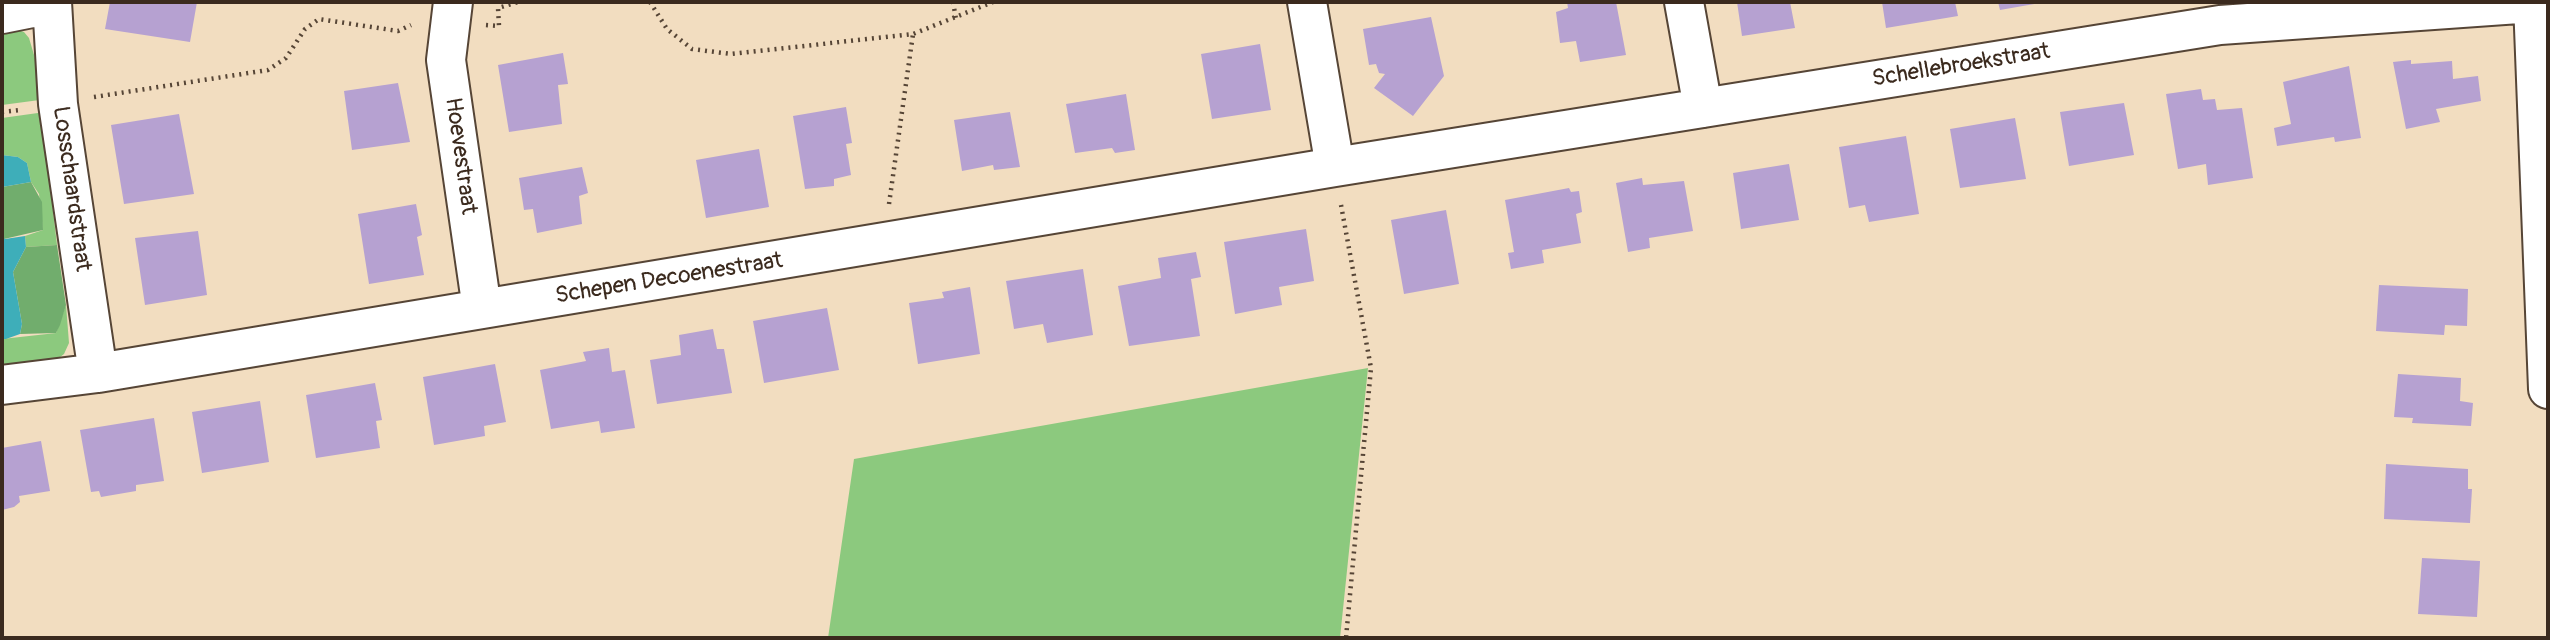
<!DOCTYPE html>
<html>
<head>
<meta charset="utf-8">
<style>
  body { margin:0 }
  #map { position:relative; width:2550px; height:640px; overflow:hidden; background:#f2ddc0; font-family:Pangolin,sans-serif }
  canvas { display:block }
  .frame { position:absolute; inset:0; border:4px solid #3b2a1e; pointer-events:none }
</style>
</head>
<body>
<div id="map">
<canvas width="2550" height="640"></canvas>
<div class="frame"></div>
</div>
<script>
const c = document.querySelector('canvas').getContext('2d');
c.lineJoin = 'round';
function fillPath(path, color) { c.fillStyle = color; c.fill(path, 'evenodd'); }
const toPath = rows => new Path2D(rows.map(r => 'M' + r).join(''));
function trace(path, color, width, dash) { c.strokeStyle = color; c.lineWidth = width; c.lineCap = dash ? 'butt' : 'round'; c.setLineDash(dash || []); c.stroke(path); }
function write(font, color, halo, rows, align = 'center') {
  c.font = font + ' Pangolin,sans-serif'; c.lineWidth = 7; c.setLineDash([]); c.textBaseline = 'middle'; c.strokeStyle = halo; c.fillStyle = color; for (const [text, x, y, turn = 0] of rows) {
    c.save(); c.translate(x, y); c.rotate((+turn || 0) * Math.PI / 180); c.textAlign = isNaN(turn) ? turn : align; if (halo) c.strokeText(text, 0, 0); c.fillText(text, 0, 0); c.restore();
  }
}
fillPath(toPath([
  [2,25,24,32,29,38,47,99,2,105],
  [45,112,43,125,57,245,26,247,25,236,43,230,39,194,31,182,27,163,18,157,2,155,2,118],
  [66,305,69,343,64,354,51,364,2,371,2,339,56,333],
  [1368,368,1340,638,828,638,854,459]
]), '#8cc97e');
fillPath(toPath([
  [31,182,42,202,43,230,4,239,2,236,2,187],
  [57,245,66,305,60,325,56,333,20,334,22,324,13,272,26,247]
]), '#71ad6d');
fillPath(toPath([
  [2,155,18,157,27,163,31,182,2,187],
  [2,236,5,239,25,236,26,247,13,272,22,324,20,334,6,339,2,339]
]), '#3eaeb9');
fillPath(toPath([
  [110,2,197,2,190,42,105,29],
  [1567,2,1616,2,1626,55,1580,62,1576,41,1560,43,1556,12,1568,8],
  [1737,2,1790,2,1795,28,1742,36],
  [1882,2,1955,2,1958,16,1886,28],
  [1998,2,2040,2,2040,3,2000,10],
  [1431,17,1444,76,1413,116,1374,88,1385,74,1379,73,1376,64,1369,65,1363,29],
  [1260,44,1271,110,1212,119,1201,54],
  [563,53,568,84,558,85,562,124,509,132,498,65],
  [2411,60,2411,64,2452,61,2453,79,2478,76,2481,101,2436,109,2440,122,2406,129,2393,62],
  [2349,66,2361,138,2335,142,2334,137,2277,146,2274,128,2291,124,2283,82],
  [398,83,410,142,352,150,344,91],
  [2201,89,2203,100,2215,99,2217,110,2242,108,2253,178,2208,185,2206,164,2178,169,2166,94],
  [1126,94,1135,150,1115,153,1112,148,1075,153,1066,104],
  [2124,103,2134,155,2069,166,2060,112],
  [846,107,852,143,846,144,851,175,834,179,834,186,805,189,793,116],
  [1010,112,1020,167,994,170,993,165,962,171,954,120],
  [179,114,194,194,124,204,111,125],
  [2015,118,2026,179,1960,188,1950,129],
  [1906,136,1919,214,1869,222,1865,205,1849,208,1839,147],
  [759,149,769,207,706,218,696,160],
  [1789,164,1799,220,1741,229,1733,173],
  [582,167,588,193,579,196,582,224,537,233,533,209,524,210,519,178],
  [1642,178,1643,185,1684,181,1693,231,1649,238,1650,248,1628,252,1616,183],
  [1569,188,1571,192,1579,191,1582,212,1576,214,1581,243,1542,250,1544,263,1511,269,1508,253,1514,252,1505,200],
  [416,204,422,235,417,237,424,275,369,284,358,214],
  [1446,210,1459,284,1404,294,1391,220],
  [1306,229,1314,281,1279,287,1282,305,1235,314,1224,242],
  [198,231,207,295,145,305,135,238],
  [1196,252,1201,277,1191,279,1200,336,1129,346,1118,286,1161,278,1158,258],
  [1083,269,1093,335,1047,343,1043,324,1014,329,1006,281],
  [2379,285,2468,289,2467,326,2445,325,2444,335,2376,331],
  [970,287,980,354,918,364,909,303,944,298,942,292],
  [827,308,839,370,764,383,753,321],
  [713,329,717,349,724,349,732,393,657,404,650,360,681,355,679,335],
  [609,348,612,372,625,370,635,428,601,433,599,421,551,429,540,370,586,361,583,352],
  [495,364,506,422,484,426,485,436,434,445,423,377],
  [2398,374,2461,378,2460,401,2473,403,2471,426,2412,423,2413,418,2394,417],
  [375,383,382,420,376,421,380,448,316,458,306,395],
  [260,401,269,462,202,473,192,412],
  [154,418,164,481,136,485,136,491,101,497,99,491,91,492,80,430],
  [41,441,50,491,19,496,20,502,14,507,2,510,2,448],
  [2386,464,2468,469,2468,489,2472,489,2470,523,2384,519],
  [2422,558,2480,561,2477,617,2418,614]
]), '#b6a1d1');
const minor = toPath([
  [52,2,58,104,98,373],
  [453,2,446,60,482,309],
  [1307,2,1335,167],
  [1684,2,1703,108],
  [2533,2,2548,389],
  [2,14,52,4],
  [2,385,98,373,1335,167,2220,25,2533,3]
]);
trace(minor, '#564536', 42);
trace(toPath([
  [650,2,667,29,692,49,731,54,913,34,993,2],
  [953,2,956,19],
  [486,25,499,26,498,8,518,2],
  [94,97,268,70,286,58,305,29,319,19,398,31,411,25],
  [2,112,20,110],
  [889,204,913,34],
  [1341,205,1371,368,1346,638]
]), '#564536', 4.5, [2, 5]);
trace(minor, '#fff', 38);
write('23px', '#3b2a1e', '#fff', [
  ["Schellebroekstraat",1961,66,-9],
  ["Hoevestraat",460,156,82],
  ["Losschaardstraat",71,189,82],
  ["Schepen Decoenestraat",669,279,-9]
]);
</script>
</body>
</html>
